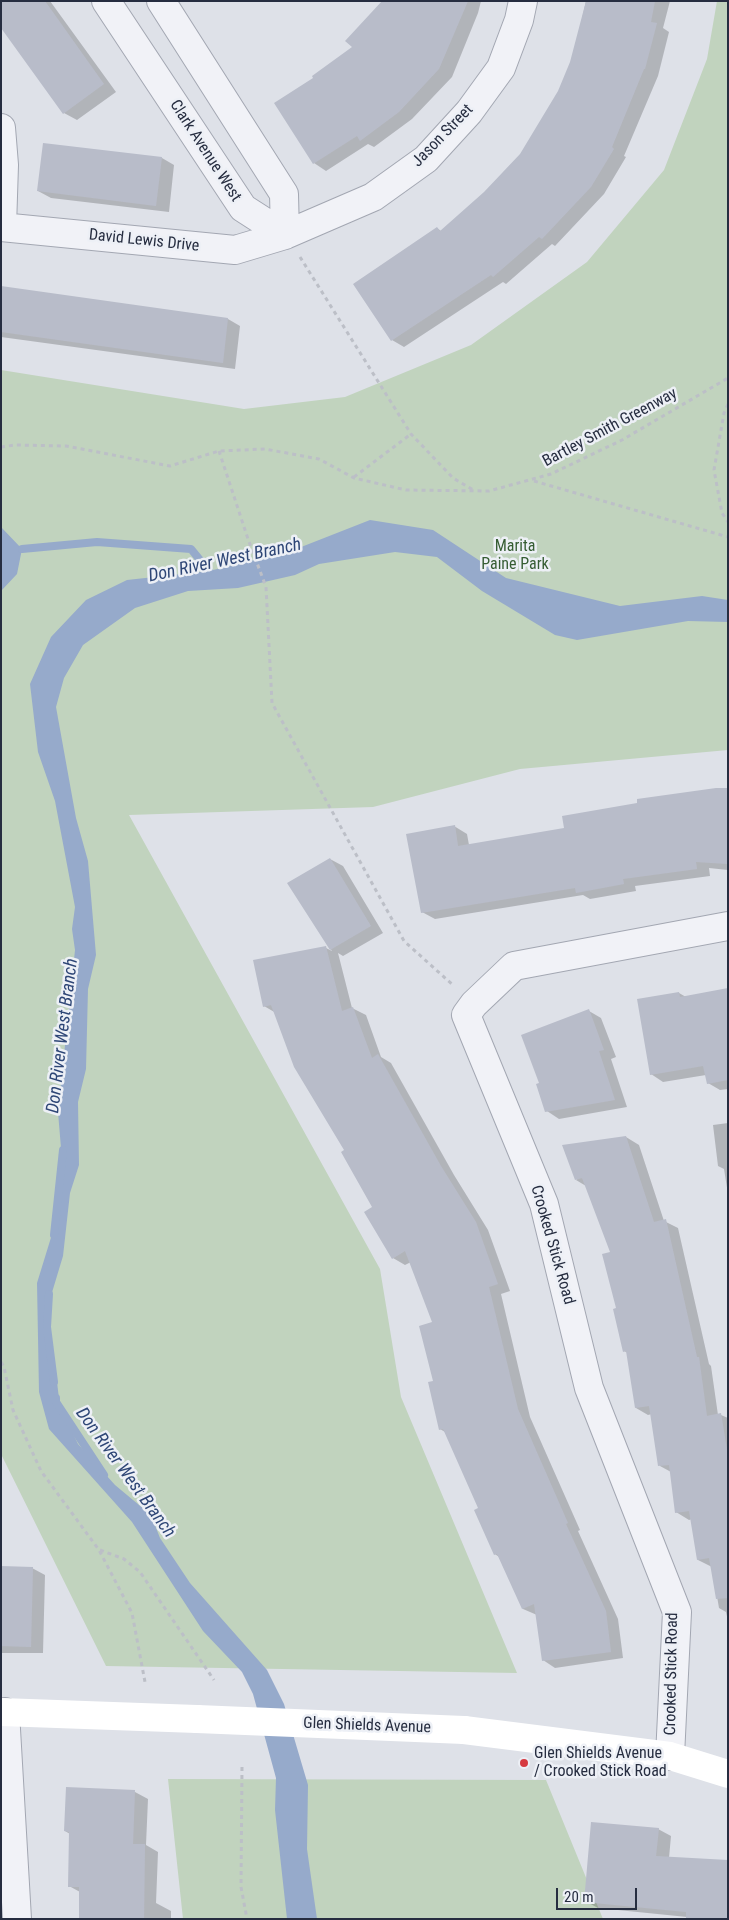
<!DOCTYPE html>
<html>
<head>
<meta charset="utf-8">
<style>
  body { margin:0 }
  #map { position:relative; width:729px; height:1920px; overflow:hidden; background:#dee1e8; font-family:"Roboto Condensed",sans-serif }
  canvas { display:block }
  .frame { position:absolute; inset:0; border:2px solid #262d40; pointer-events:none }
  .scale { position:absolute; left:556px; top:1888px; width:81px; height:22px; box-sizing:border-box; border:2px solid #262d40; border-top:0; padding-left:6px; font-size:15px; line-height:18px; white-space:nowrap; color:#262d40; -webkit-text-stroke:4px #edf0f6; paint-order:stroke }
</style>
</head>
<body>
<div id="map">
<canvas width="729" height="1920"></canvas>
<div class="frame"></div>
<div class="scale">20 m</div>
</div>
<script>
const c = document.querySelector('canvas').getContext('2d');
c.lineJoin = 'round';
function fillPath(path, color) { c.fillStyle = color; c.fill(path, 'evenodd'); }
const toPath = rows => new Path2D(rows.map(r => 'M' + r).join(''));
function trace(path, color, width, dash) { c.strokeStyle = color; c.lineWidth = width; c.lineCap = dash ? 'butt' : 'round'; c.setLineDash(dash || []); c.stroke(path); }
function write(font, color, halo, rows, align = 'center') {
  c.font = font + ' "Roboto Condensed",sans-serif'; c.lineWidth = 5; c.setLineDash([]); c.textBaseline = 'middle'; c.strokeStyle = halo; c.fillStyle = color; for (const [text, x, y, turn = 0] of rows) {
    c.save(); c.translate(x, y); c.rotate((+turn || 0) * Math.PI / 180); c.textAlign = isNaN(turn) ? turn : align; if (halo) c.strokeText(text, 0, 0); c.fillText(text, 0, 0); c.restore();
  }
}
fillPath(toPath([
  [717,1,728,1,728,750,520,769,373,807,129,815,380,1269,401,1397,517,1673,106,1666,1,1454,1,370,244,409,345,397,471,345,587,262,664,170,707,59],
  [168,1779,546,1780,603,1919,183,1919]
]), '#c1d3be');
fillPath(toPath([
  [370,520,433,530,506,578,620,606,702,596,728,600,728,622,688,621,577,640,555,635,482,591,437,557,395,552,319,564,295,575,238,588,188,591,135,608,83,645,64,678,56,707,76,818,88,861,96,955,88,989,86,1069,78,1102,79,1165,70,1193,63,1256,47,1309,50,1367,57,1382,60,1407,78,1444,115,1485,151,1515,160,1538,190,1583,267,1670,284,1704,308,1785,307,1849,317,1919,287,1919,275,1810,276,1778,253,1694,242,1672,203,1631,132,1522,49,1429,39,1392,37,1283,57,1218,63,1172,58,1112,75,950,72,929,75,907,55,801,38,752,30,684,51,637,86,600,127,580,209,571,291,551],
  [1,527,22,549,17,574,1,591]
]), '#96aacb');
fillPath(toPath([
  [1,1,50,1,116,92,77,120,64,113],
  [384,1,481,1,478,13,452,77,412,119,374,147,368,144,326,171,314,163,315,78,353,47],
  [586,1,670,1,663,28,669,32,658,76,624,156,626,157,604,194,555,246,552,244,506,284,503,282,404,347,392,340,437,228,441,231,485,193,521,155,559,92,572,62],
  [162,158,174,165,169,212,51,198,38,191],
  [1,288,228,319,240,326,235,369,1,337],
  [728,790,728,870,709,868,710,876,635,886,636,891,590,899,583,895,435,919,422,912,454,826,467,834,469,845,566,829],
  [330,859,343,866,383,933,343,956,338,953,352,1008,366,1015,381,1057,391,1063,454,1175,488,1230,510,1291,501,1294,530,1417,580,1530,578,1531,618,1619,623,1658,555,1668,543,1660,537,1615,523,1609,499,1557,495,1554,480,1509,445,1432,440,1429,434,1382,433,1323,411,1262,405,1265,393,1258,374,1207,276,1013,264,1006,326,948,332,951,289,883],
  [728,989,728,1089,720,1090,708,1083,706,1075,663,1082,651,1074,679,993,686,997],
  [589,1011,601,1018,616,1057,611,1059,627,1107,559,1119,547,1111,541,1084],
  [728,1123,728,1194,724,1169,718,1166,713,1125],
  [626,1137,639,1145,664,1221,678,1228,709,1364,711,1366,718,1415,721,1415,728,1418,728,1621,726,1612,719,1608,712,1567,698,1560,692,1519,689,1520,676,1512,671,1472,660,1466,652,1414,648,1415,636,1408,628,1353,624,1351,617,1309,612,1253,586,1186,576,1180],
  [1,1567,32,1568,45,1575,43,1653,1,1653],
  [68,1788,135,1792,148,1799,146,1845,158,1852,156,1903,171,1911,171,1919,80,1919,80,1892,69,1886,70,1834,65,1831],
  [658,1829,671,1836,669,1858,728,1862,687,1917,598,1908,585,1901]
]), '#0003');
trace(toPath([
  [22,549,97,542,191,549,209,571],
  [54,1235,63,1150],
  [49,1294,47,1327,54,1382],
  [56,1398,56,1402,104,1475]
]), '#96aacb', 8);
fillPath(toPath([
  [1,1,45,1,104,84,63,114,1,28],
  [382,1,468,1,439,69,399,112,360,141,357,136,313,164,274,103,313,78,312,76,352,47,345,41],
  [586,1,655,1,651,22,657,23,645,69,644,69,612,147,614,149,591,187,542,239,539,237,493,277,491,275,391,341,353,284,437,227,440,231,484,192,520,154,558,91,570,62],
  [43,143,162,157,156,206,37,191],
  [1,286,228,318,223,363,1,332],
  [716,788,728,788,728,864,696,862,697,869,623,879,624,884,576,893,575,888,421,913,406,834,455,825,458,846,564,828,562,816,637,803,637,799],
  [330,858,371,926,330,950,287,883],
  [326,946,342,1011,353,1007,372,1058,378,1054,441,1166,476,1222,498,1284,489,1287,518,1409,568,1523,566,1524,606,1611,611,1652,542,1661,534,1604,522,1609,497,1554,494,1555,474,1510,478,1508,443,1429,439,1430,428,1382,433,1381,419,1326,432,1322,405,1251,392,1259,364,1212,372,1207,341,1152,344,1150,294,1067,271,1005,263,1007,253,960],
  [728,988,728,1080,707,1084,703,1066,650,1075,637,999,679,992,680,997],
  [589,1009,604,1050,599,1051,615,1100,545,1112,536,1084,539,1083,521,1035],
  [626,1136,654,1222,666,1219,697,1357,699,1357,707,1416,721,1413,728,1456,728,1598,716,1599,709,1558,697,1560,689,1511,675,1513,669,1465,658,1466,649,1406,635,1408,626,1351,623,1352,613,1309,616,1308,602,1254,610,1252,582,1178,575,1180,562,1145],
  [1,1566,33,1567,31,1647,1,1646],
  [66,1787,135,1790,133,1844,145,1844,144,1919,79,1919,79,1887,68,1887,69,1832,64,1831],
  [591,1822,659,1828,656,1856,728,1860,728,1919,686,1919,686,1912,584,1902]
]), '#b8bcc9');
const street = toPath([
  [106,1,243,208,285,235],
  [161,1,284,194,285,235],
  [1,128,4,165,2,227],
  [1,227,235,250,285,235,373,197,426,159,469,112,501,68,519,20,523,1],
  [5,1712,17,1919],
  [670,1756,677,1612,589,1388,544,1204,466,1015,474,1004,514,966,728,926]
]);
trace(street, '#a3a7b2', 30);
trace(toPath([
  [300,257,411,434,453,478,475,491],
  [728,404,724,413,714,470,722,513,728,522],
  [1,447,15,445,66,446,170,466,219,451,265,449,319,459,354,478,406,490,489,491,551,474,622,440,728,378],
  [219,451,248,539,266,587,272,703,404,941,454,986],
  [354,477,411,434],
  [534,481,728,537],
  [1,1362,4,1367,13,1410,41,1471,99,1550,132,1613,145,1682],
  [100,1550,124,1559,140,1572,214,1680],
  [242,1767,241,1887,247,1919]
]), '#bcbfc7', 3, [4, 4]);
trace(street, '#f1f2f7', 28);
trace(toPath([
  [1,1712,197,1719],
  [464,1730,670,1756,728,1774]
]), '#fff', 28);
trace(toPath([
  [197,1719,464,1730]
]), '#fff', 28);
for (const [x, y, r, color] of [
  [524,1763,5,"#d63a41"]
]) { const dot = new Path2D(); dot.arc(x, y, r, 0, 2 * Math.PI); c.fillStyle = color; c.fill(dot); trace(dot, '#edf0f6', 2); }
write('16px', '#262d40', '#edf0f6', [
  ["Jason Street",443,136,-46],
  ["Clark Avenue West",205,151,57],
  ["David Lewis Drive",144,241,6],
  ["Bartley Smith Greenway",610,428,-28],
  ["Crooked Stick Road",552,1245,74],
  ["Crooked Stick Road",672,1674,-89],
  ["Glen Shields Avenue",367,1726,2]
]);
write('16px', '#365d33', '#edf0f6', [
  ["Marita",515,547],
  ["Paine Park",515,565]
]);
write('16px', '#262d40', '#edf0f6', [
  ["Glen Shields Avenue",534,1754],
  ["/ Crooked Stick Road",534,1772]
], 'left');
write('italic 18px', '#2e4676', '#edf0f6', [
  ["Don River West Branch",225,561,-12],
  ["Don River West Branch",63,1036,-83],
  ["Don River West Branch",125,1473,54]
]);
</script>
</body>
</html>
